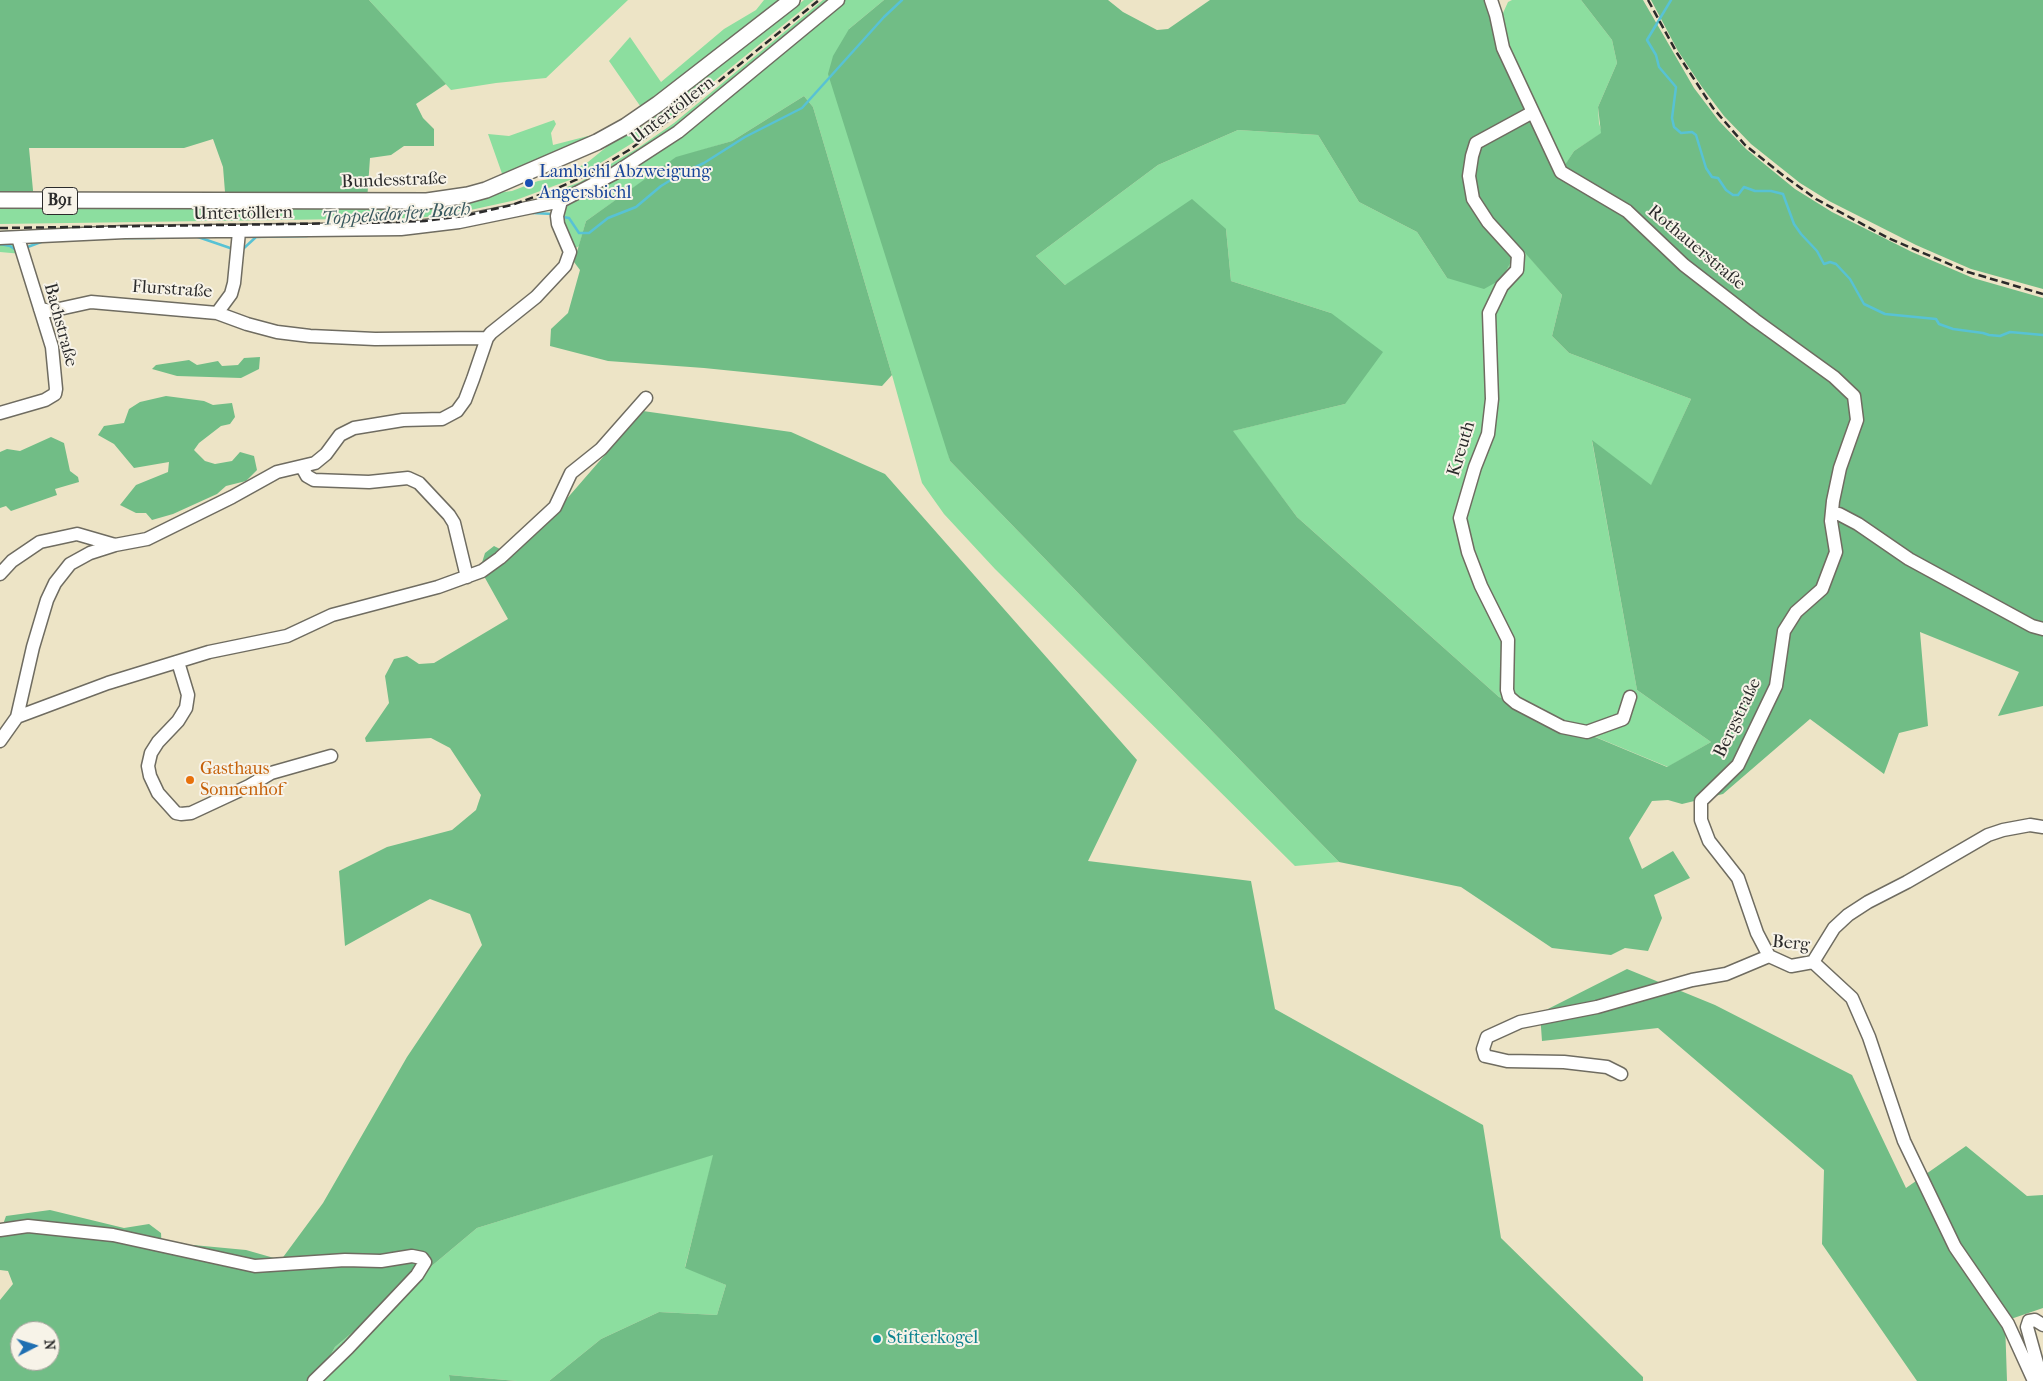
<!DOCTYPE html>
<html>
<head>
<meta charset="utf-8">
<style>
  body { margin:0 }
  #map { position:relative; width:2043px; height:1381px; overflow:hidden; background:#ede4c6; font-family:"IM FELL French Canon",serif }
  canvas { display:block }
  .north { position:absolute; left:10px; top:1321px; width:50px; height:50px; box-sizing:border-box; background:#f7f3e8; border:1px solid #a5a39c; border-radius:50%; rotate:85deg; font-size:14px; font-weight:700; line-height:20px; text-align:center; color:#2b2b2b }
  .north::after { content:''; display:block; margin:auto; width:18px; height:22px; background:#1f6fb2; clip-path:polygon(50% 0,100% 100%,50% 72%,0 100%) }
</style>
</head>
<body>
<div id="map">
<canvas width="2043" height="1381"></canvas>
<div class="north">N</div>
</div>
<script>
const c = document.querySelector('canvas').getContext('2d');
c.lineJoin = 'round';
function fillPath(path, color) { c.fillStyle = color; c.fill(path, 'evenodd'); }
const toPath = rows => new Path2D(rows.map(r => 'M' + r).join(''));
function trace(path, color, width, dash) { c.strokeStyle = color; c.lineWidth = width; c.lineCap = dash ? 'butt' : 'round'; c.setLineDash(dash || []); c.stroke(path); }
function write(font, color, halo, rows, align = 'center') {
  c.font = font + ' "IM FELL French Canon",serif'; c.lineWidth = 4; c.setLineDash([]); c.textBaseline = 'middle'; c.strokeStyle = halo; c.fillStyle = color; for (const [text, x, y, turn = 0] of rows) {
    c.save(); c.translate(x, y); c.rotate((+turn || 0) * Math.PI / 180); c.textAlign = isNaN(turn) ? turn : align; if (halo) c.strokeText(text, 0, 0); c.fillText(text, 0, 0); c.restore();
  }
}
fillPath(toPath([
  [369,0,628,0,546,78,496,83,451,90],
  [764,0,792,0,645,113,609,61,630,37,661,82,724,29,756,10],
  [804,0,814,0,670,117,634,142,578,177,516,200,457,213,418,218,0,224,0,206,9,209,20,209,25,205,488,194,512,191,538,181,550,179,575,169,588,162,609,145,645,125],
  [823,0,884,0,849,29,950,461,1339,862,1295,866,995,569,944,514,922,483,892,375,813,107,804,96,732,141,676,158,586,221,579,246,570,252,558,209,525,203,580,182,638,148,674,123],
  [1512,0,1581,0,1612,40,1617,63,1598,107,1599,123,1602,133,1574,151,1561,172,1547,144,1496,15,1503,13,1508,2],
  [554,120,556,124,551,133,553,145,588,136,612,134,505,182,488,134,509,136],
  [1238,130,1318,135,1359,202,1417,232,1447,278,1502,279,1519,245,1562,295,1552,336,1569,353,1691,399,1651,486,1592,441,1637,690,1711,742,1668,767,1499,697,1297,517,1232,431,1345,404,1331,313,1231,281,1226,229,1065,285,1036,256,1158,165],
  [17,230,49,234,18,238,22,254,0,252,0,231],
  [714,1154,685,1267,726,1285,717,1315,659,1312,601,1339,549,1381,517,1381,449,1375,450,1381,316,1381,335,1347,477,1228]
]), '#8cde9f');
fillPath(toPath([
  [0,0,369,0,446,84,416,104,423,118,434,129,434,146,404,146,391,155,370,158,367,201,251,201,247,192,225,192,223,167,213,139,184,148,29,148,34,201,0,200],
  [884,0,1108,0,1123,12,1157,30,1168,29,1210,0,1489,0,1503,48,1561,171,1574,151,1601,133,1598,107,1617,63,1612,40,1581,0,1643,0,1694,88,1719,121,1746,149,1795,189,1832,212,1912,252,1973,278,2043,298,2043,706,1998,716,2019,672,1920,632,1928,726,1899,733,1884,774,1810,719,1723,794,1682,804,1668,800,1652,801,1629,838,1642,869,1673,851,1690,878,1654,895,1662,918,1648,951,1625,948,1611,955,1552,948,1461,887,1339,862,950,461,828,74,833,56,849,29],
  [1238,130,1318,135,1359,202,1417,232,1447,278,1484,289,1502,279,1519,246,1562,295,1552,336,1569,353,1691,399,1651,485,1592,440,1637,690,1711,742,1667,767,1499,697,1297,517,1233,431,1345,404,1383,352,1331,313,1231,281,1226,229,1192,199,1065,285,1036,256,1158,165],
  [1651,0,2043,0,2043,289,1971,269,1916,245,1829,201,1800,183,1751,144,1724,116,1702,87,1678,51],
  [804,96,813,107,892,375,882,386,704,368,608,361,550,346,551,329,568,313,580,270,574,262,586,221,676,157,732,141],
  [260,357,259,369,241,378,177,376,152,369,156,365,189,360,197,365,218,361,222,366,238,365,244,358],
  [166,396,204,401,213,405,232,403,235,417,230,424,221,426,199,443,194,450,205,461,215,464,232,461,240,452,254,456,257,470,246,481,226,486,217,494,173,514,152,520,146,513,136,513,120,505,136,485,168,472,169,462,134,468,114,444,98,435,104,426,124,423,129,409,140,402],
  [643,411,791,432,885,474,1137,760,1088,861,1251,881,1275,1009,1483,1125,1501,1238,1643,1377,1643,1381,549,1381,601,1339,659,1312,717,1315,726,1285,685,1268,713,1155,477,1228,335,1347,316,1381,0,1381,0,1300,13,1284,8,1271,0,1270,0,1233,6,1216,50,1210,124,1228,149,1224,161,1233,162,1250,193,1245,246,1250,281,1260,323,1203,407,1057,482,945,470,914,430,899,345,946,339,871,387,847,452,830,476,810,481,795,450,748,431,738,366,742,365,738,389,703,385,676,394,659,407,656,419,664,434,663,508,619,480,569,485,553,494,546,504,551,551,517],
  [20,1331,50,1331,50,1361,20,1361],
  [51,437,64,443,70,471,78,477,79,482,55,489,57,495,11,511,6,506,0,508,0,452,7,449,20,451],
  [1627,969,1715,1005,1852,1075,1906,1188,1966,1146,2027,1196,2043,1195,2043,1308,2005,1321,2007,1381,1917,1381,1822,1244,1824,1170,1658,1028,1542,1041,1540,1013],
  [449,1375,517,1381,450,1381]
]), '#71bd86');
trace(toPath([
  [1671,0,1647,40,1656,55,1659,67,1676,87,1672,118,1674,127,1681,133,1692,132,1696,135,1706,168,1712,177,1718,178,1726,190,1733,195,1738,195,1744,187,1755,191,1771,191,1783,194,1794,224,1801,234,1817,251,1824,264,1830,262,1836,264,1850,279,1864,304,1885,314,1936,319,1939,324,1953,329,1983,333,1989,335,2000,336,2010,332,2043,335],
  [533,213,553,214],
  [563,217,569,218,579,233,589,233,608,218,636,207,661,186,679,175,704,163,745,137,802,108,884,17,902,0],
  [198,237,233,249],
  [123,238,155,238],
  [0,244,10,246,16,250],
  [25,248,41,242],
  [243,249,256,237,307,236]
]), '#58c2d4', 2.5);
const minor = toPath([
  [1491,0,1496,15,1503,48,1561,172,1627,211,1684,265,1755,320,1834,377,1854,396,1857,420,1840,468,1833,501,1831,521,1836,552,1822,589,1796,612,1784,631,1776,686,1738,765,1701,801,1701,820,1709,841,1738,878,1757,933,1769,956],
  [1533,112,1476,143,1472,156,1469,176,1473,199,1488,222,1518,255,1517,270,1502,286,1489,313,1492,399,1488,434,1475,467,1460,518,1468,552,1481,586,1508,640,1507,690,1509,697,1516,703,1562,727,1587,732,1623,719,1630,697],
  [0,238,125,232,401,229,459,222,561,201,615,173,678,132,838,0],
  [40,309,50,311,91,302,217,313,231,294,234,283,239,232],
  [217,313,247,324,277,332,310,336,375,339,487,338],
  [0,413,45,400,55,394,56,389,52,347,18,238],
  [302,467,307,476,314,480,369,482,408,478,419,483,449,515,454,523,467,577],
  [1833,514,1839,514,1858,524,1909,559,2032,626,2043,629],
  [0,574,12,561,40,542,77,534,115,545],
  [178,662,188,695,186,708,178,721,158,742,151,753,148,766,150,776,158,793,176,813,181,814,191,813,249,786,271,773,331,756],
  [17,717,108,683,209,652,287,636,332,615,438,587,482,571,500,558,555,507,571,473,601,449,646,398],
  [0,741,17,717,33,647,47,600,55,583,70,564,90,553,115,545,147,539,232,497,277,472,315,463,326,454,340,435,354,428,403,420,442,419,457,411,465,400,473,379,487,338,491,333,536,297,565,266,570,252,558,224,557,216,561,201],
  [1813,962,1852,998,1869,1037,1904,1141,1955,1247,2008,1324,2034,1381],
  [1813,962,1834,928,1848,915,1868,902,1907,882,1988,835,2003,830,2030,825,2043,827],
  [1621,1074,1607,1067,1564,1062,1507,1061,1494,1058,1485,1056,1483,1049,1487,1037,1520,1022,1597,1007,1692,980,1726,974,1769,956,1791,966,1813,962],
  [0,1230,28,1226,113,1235,255,1266,345,1260,381,1261,412,1256,422,1258,425,1262,417,1275,348,1348,314,1381],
  [2042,1381,2027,1327,2029,1321,2035,1320,2043,1325]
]);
const major = toPath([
  [0,200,427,201,468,195,486,190,597,142,626,126,658,104,792,0]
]);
trace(minor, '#6f6c61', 15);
trace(major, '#6f6c61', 18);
trace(minor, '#fff', 12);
trace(major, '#fff', 15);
trace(toPath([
  [1648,0,1677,53,1713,108,1745,145,1784,176,1816,199,1888,238,1968,272,2043,294],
  [0,228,363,223,425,221,464,216,512,205,553,190,587,175,629,150,691,104,819,0]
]), '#2b2b2b', 2.5, [8, 4]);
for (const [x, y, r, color] of [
  [529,183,5,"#1a4fb4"],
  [190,780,5,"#e8710a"],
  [877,1339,5,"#0f9aa8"]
]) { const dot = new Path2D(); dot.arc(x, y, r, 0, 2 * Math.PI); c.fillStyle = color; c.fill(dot); trace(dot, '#f7f3e8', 2); }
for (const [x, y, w] of [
  [60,201,35]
]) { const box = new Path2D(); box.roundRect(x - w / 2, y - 13.5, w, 27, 4); c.fillStyle = '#f7f3e8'; c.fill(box); trace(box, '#2b2b2b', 1); }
write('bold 16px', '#2b2b2b', null, [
  ["B91",60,201]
]);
write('18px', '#2b2b2b', '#f7f3e8', [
  ["Untertöllern",673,111,-37],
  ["Bundesstraße",394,181,-2],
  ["Untertöllern",243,214,-1],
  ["Rothauerstraße",1696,248,40],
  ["Flurstraße",172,290,4],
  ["Bachstraße",60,325,75],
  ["Kreuth",1462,449,-73],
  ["Bergstraße",1738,718,-64],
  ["Berg",1791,944,5]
]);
write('18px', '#164399', '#f7f3e8', [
  ["Lambichl Abzweigung",539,173],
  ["Angersbichl",539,194]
], 'left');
write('18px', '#c56008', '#f7f3e8', [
  ["Gasthaus",200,770],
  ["Sonnenhof",200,791]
], 'left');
write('18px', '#0d838f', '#f7f3e8', [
  ["Stifterkogel",887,1339]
], 'left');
write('italic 19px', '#38585e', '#f7f3e8', [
  ["Toppelsdorfer Bach",396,215,-4]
]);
</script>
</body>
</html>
